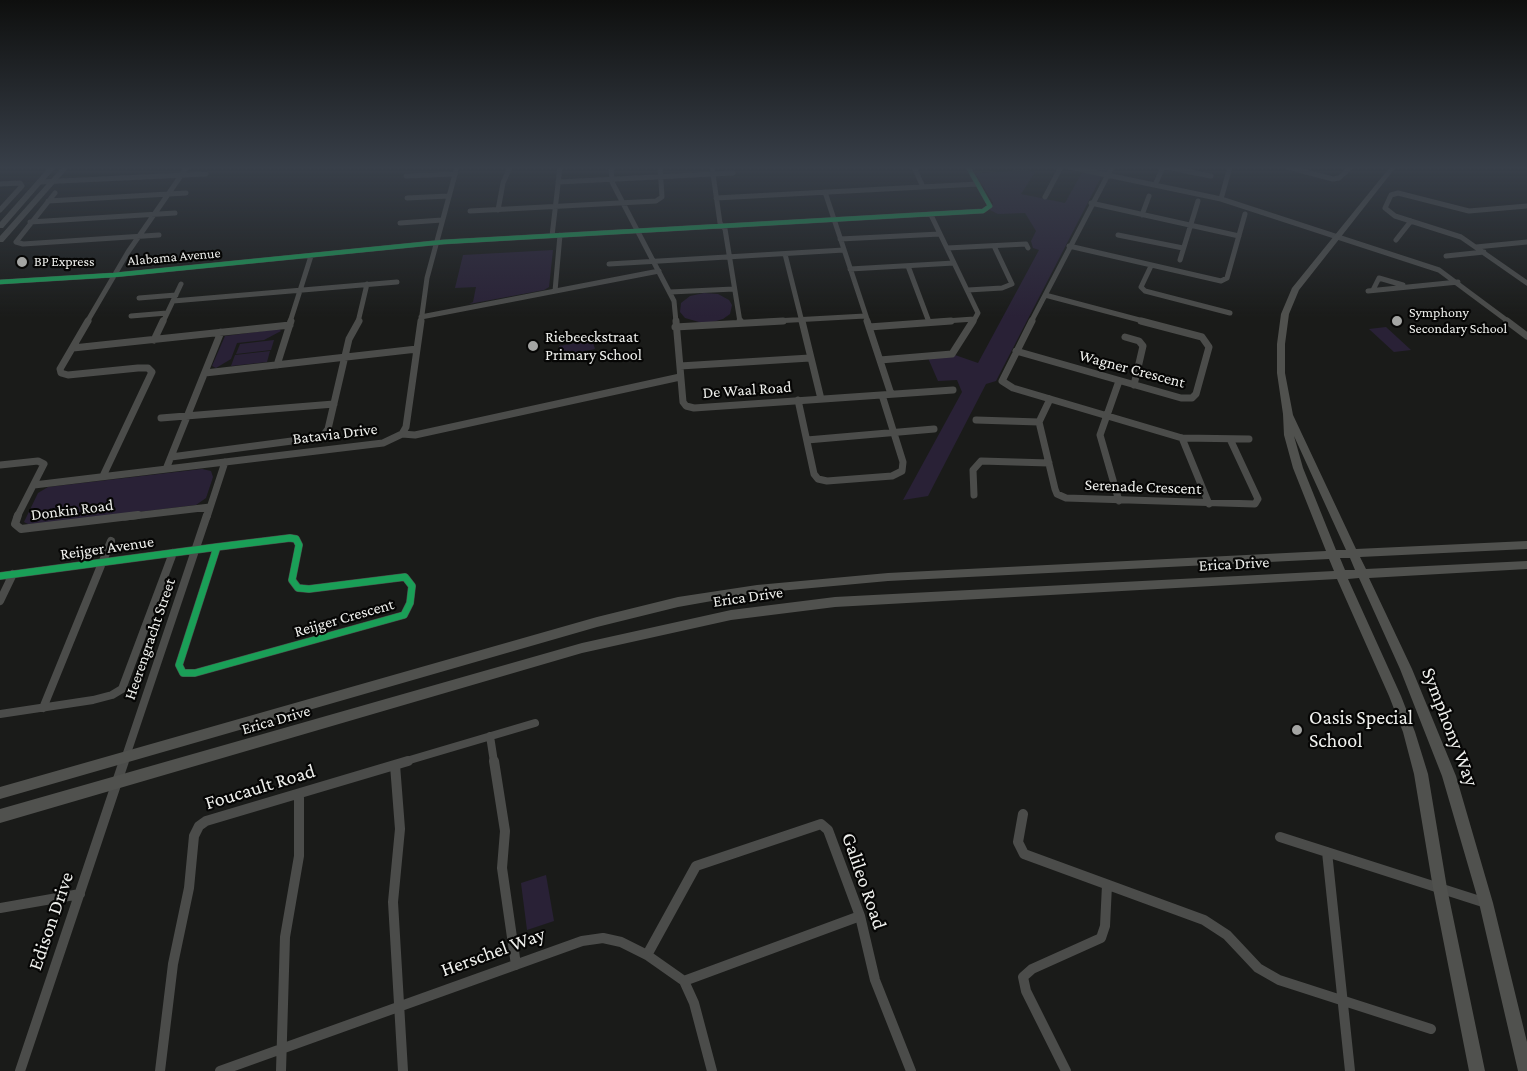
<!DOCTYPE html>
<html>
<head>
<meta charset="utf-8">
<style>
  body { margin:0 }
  canvas { display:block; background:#1a1b19 }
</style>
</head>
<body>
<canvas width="1527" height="1071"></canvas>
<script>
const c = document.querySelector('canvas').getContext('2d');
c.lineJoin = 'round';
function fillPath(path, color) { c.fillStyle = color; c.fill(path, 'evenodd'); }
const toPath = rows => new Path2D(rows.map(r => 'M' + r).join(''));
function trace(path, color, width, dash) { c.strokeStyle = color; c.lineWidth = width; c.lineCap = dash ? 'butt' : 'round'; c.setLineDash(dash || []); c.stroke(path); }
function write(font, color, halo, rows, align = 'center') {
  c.font = font + ' "Crimson Pro",serif'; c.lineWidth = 4.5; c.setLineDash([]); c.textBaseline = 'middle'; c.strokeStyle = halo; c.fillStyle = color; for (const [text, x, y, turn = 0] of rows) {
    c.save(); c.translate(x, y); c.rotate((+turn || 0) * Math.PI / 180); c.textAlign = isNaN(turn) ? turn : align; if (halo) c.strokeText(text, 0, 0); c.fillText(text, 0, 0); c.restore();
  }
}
fillPath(toPath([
  [1085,167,1109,167,1101,177,996,381,986,384,928,496,903,500,962,392,957,380,938,381,928,358,955,355,978,363,1039,250,1033,248,1031,241,1036,231,1025,213,998,214,990,210,993,203,975,173,1026,170,1035,172,1021,194,1065,203],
  [553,250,549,287,544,290,469,304,473,302,476,287,455,288,463,255],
  [704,293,718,294,729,300,732,305,730,314,723,319,709,323,699,322,685,318,680,312,681,303,690,296],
  [1386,327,1411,350,1394,352,1369,329],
  [279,329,281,331,264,340,237,343,231,359,216,368,212,366,225,336],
  [274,340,271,350,236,354,240,344],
  [592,340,595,349,562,356,559,346],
  [270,351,267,362,231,366,235,355],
  [202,469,211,471,213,477,206,498,196,505,30,525,24,522,38,493,48,487],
  [546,875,554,921,527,930,521,883]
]), '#292136');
trace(toPath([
  [611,167,612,182,674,301,676,322],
  [712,167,720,223,725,229,740,322],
  [914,167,923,187],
  [1069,167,1221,199,1439,270,1509,322],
  [1165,167,1211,176],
  [1287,167,1333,179,1339,178,1351,167],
  [406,176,455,174],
  [39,182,206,174],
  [558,182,733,173],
  [0,184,20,183,22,186,0,210],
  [1155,185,1163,167],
  [825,192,868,322],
  [55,193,16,242,23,244,159,235],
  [1045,197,1061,167],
  [407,198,449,196],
  [716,198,978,184],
  [1221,199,1230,167],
  [48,201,186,193],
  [1091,203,1239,236],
  [1527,206,1469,211,1398,193,1391,195,1385,208,1395,216,1461,237,1527,283],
  [498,210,503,183,510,167],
  [470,211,656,201,662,197,660,167],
  [931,215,978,313,973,322],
  [1142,215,1149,196],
  [30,222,175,213],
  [400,223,442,220],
  [1118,235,1183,248],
  [552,236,560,167],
  [840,239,940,234],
  [1396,240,1411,221],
  [1069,246,1221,281,1227,278,1245,214],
  [1476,247,1527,242],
  [947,248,1026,244,1028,248],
  [785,254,802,322],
  [1446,256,1484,252],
  [1180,260,1198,201],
  [609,264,844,250],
  [908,266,929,322],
  [1151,266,1141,287,1145,291,1230,313],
  [850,269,954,263],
  [0,282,114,275,443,242,983,211,990,206,968,167],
  [968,290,1002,288,1012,284,994,246],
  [1373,290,1379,278,1403,285],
  [555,291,560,235],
  [1368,291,1458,282],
  [670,292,734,289],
  [1045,295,1147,322],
  [139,298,176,295],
  [173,301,397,282],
  [131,316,167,313],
  [421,317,659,271],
  [87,322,128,252,187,167],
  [163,322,181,284],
  [290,322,311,256],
  [358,322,367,284],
  [421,322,427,278,457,167],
  [757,322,865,316],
  [931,322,974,319],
  [1031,322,1112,167]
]), '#4b4c4a', 5);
trace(toPath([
  [88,321,60,369,61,373,68,375,138,368,148,368,152,372,103,476],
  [676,321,683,402,686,406,694,408,953,390],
  [740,321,740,323],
  [802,321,821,399],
  [867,321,891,394],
  [1032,321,1002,381,1013,388,1182,438,1249,439],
  [1507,321,1527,336],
  [675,327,783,321],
  [869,327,951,321],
  [1125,337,1139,341,1143,346,1134,385],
  [154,340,163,321],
  [73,348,290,325],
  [1016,351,1181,398,1192,398,1196,394,1209,347,1202,337,1141,321],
  [880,360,952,354,973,321],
  [277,365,291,321],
  [680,366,810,358],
  [205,373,417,349],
  [1119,381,1100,435,1119,501],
  [1050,399,1039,422,1055,489,1057,494,1066,498,1255,504,1258,499,1230,439],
  [798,400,814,474,818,479,827,481,892,476,902,471,903,462,882,395],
  [161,418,334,404],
  [976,420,1039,422],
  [402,434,415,435,680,377],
  [1182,438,1209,504],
  [807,440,934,429],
  [171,457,322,437,328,429,349,339,359,321],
  [0,465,38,461,44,464,17,517],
  [166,469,221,332],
  [34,485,383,443,402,434,406,427,421,321],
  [974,495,973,470,981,461,1049,463],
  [125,517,210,507],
  [207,517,225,462]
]), '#4b4c4a', 7);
trace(toPath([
  [18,515,15,524,21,529,138,515],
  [290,538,296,539,299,545,292,580,298,588,309,589,405,577,412,586,410,603,404,615,195,673,183,673,179,665,217,547,290,538],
  [0,576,217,547],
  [0,601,13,574],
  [43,708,111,541],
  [0,714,93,700,112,695,122,689,173,553],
  [490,736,494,762],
  [124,762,207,515],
  [403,762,535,723]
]), '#4b4c4a', 8);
trace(toPath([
  [494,761,505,831,502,868,516,965],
  [395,765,400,829,393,902,403,1071],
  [1023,814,1018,842,1024,854,1204,920,1227,935,1258,968,1279,980,1431,1029],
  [1280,837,1486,903],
  [1327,852,1350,1071],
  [0,908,80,894],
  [647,955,696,866,821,824,828,830,860,916,875,980,911,1071],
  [684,981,860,916],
  [20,1071,124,761],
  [160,1071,173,964,189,888,194,836,199,826,206,821,408,761],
  [220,1071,582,941,603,938,621,942,647,955,684,981,694,1003,712,1071],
  [281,1071,285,937,299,856,299,794],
  [1066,1071,1026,991,1023,977,1032,969,1101,938,1105,926,1107,885]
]), '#4b4c4a', 10);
fillPath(toPath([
  [49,167,56,167,3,228,0,228,0,222,49,167],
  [62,167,69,167,3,242,0,242,0,236,62,167],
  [1390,167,1396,167,1299,290,1289,314,1285,344,1285,373,1293,415,1356,549,1527,541,1527,549,1360,557,1366,569,1527,561,1527,569,1369,578,1412,669,1456,776,1493,903,1527,1042,1527,1071,1518,1071,1479,903,1442,776,1400,669,1359,578,1348,579,1401,696,1415,732,1428,774,1447,888,1485,1071,1469,1071,1433,888,1414,774,1403,732,1389,696,1337,579,835,607,731,620,582,653,0,823,0,809,582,643,731,610,835,597,1334,571,1329,559,888,581,757,593,678,607,597,627,0,799,0,787,597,617,678,597,757,585,888,573,1326,551,1293,468,1284,435,1283,414,1277,373,1277,344,1281,314,1292,288,1390,167],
  [1294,436,1346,550,1336,550,1303,468,1294,436],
  [1340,558,1350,558,1355,570,1345,570,1340,558]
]), '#50514e');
trace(toPath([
  [0,282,114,275,443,242,983,211,990,206,968,167]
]), '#1a9f57', 4.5);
trace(toPath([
  [290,538,296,539,299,545,292,580,298,588,309,589,405,577,412,586,410,603,404,615,195,673,183,673,179,665,217,547,290,538],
  [0,576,217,547]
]), '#1a9f57', 7);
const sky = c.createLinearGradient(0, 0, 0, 317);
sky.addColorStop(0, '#0e0f0e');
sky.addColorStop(0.53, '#383f49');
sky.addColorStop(1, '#383f4900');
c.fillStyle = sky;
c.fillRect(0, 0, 1527, 317);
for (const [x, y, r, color] of [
  [22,262,6,"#a4a5a3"],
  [1397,321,6,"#a4a5a3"],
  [533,346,6,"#a4a5a3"],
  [1297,730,6,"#a4a5a3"]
]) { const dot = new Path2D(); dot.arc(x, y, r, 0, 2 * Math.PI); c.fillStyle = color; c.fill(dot); trace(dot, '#060605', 2); }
write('14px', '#eff0ed', '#060605', [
  ["Alabama Avenue",174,257,-5]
]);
write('14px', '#eff0ed', '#060605', [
  ["BP Express",34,262],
  ["Symphony",1409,313],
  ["Secondary School",1409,329]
], 'left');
write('16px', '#eff0ed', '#060605', [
  ["Riebeeckstraat",545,337],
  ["Primary School",545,355]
], 'left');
write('16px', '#eff0ed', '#060605', [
  ["Wagner Crescent",1132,369,15],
  ["De Waal Road",747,390,-4],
  ["Batavia Drive",335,434,-7],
  ["Serenade Crescent",1143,487,2],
  ["Donkin Road",72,510,-7],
  ["Reijger Avenue",107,548,-8],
  ["Erica Drive",1234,564,-3],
  ["Erica Drive",748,597,-8],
  ["Reijger Crescent",344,618,-16],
  ["Heerengracht Street",150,639,-71],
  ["Erica Drive",276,720,-16]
]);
write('20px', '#eff0ed', '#060605', [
  ["Oasis Special",1309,718],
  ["School",1309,741]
], 'left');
write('20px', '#eff0ed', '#060605', [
  ["Symphony Way",1450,727,69],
  ["Foucault Road",260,787,-17],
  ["Galileo Road",864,881,71],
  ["Edison Drive",51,921,-71],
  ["Herschel Way",493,952,-20]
]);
</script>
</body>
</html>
